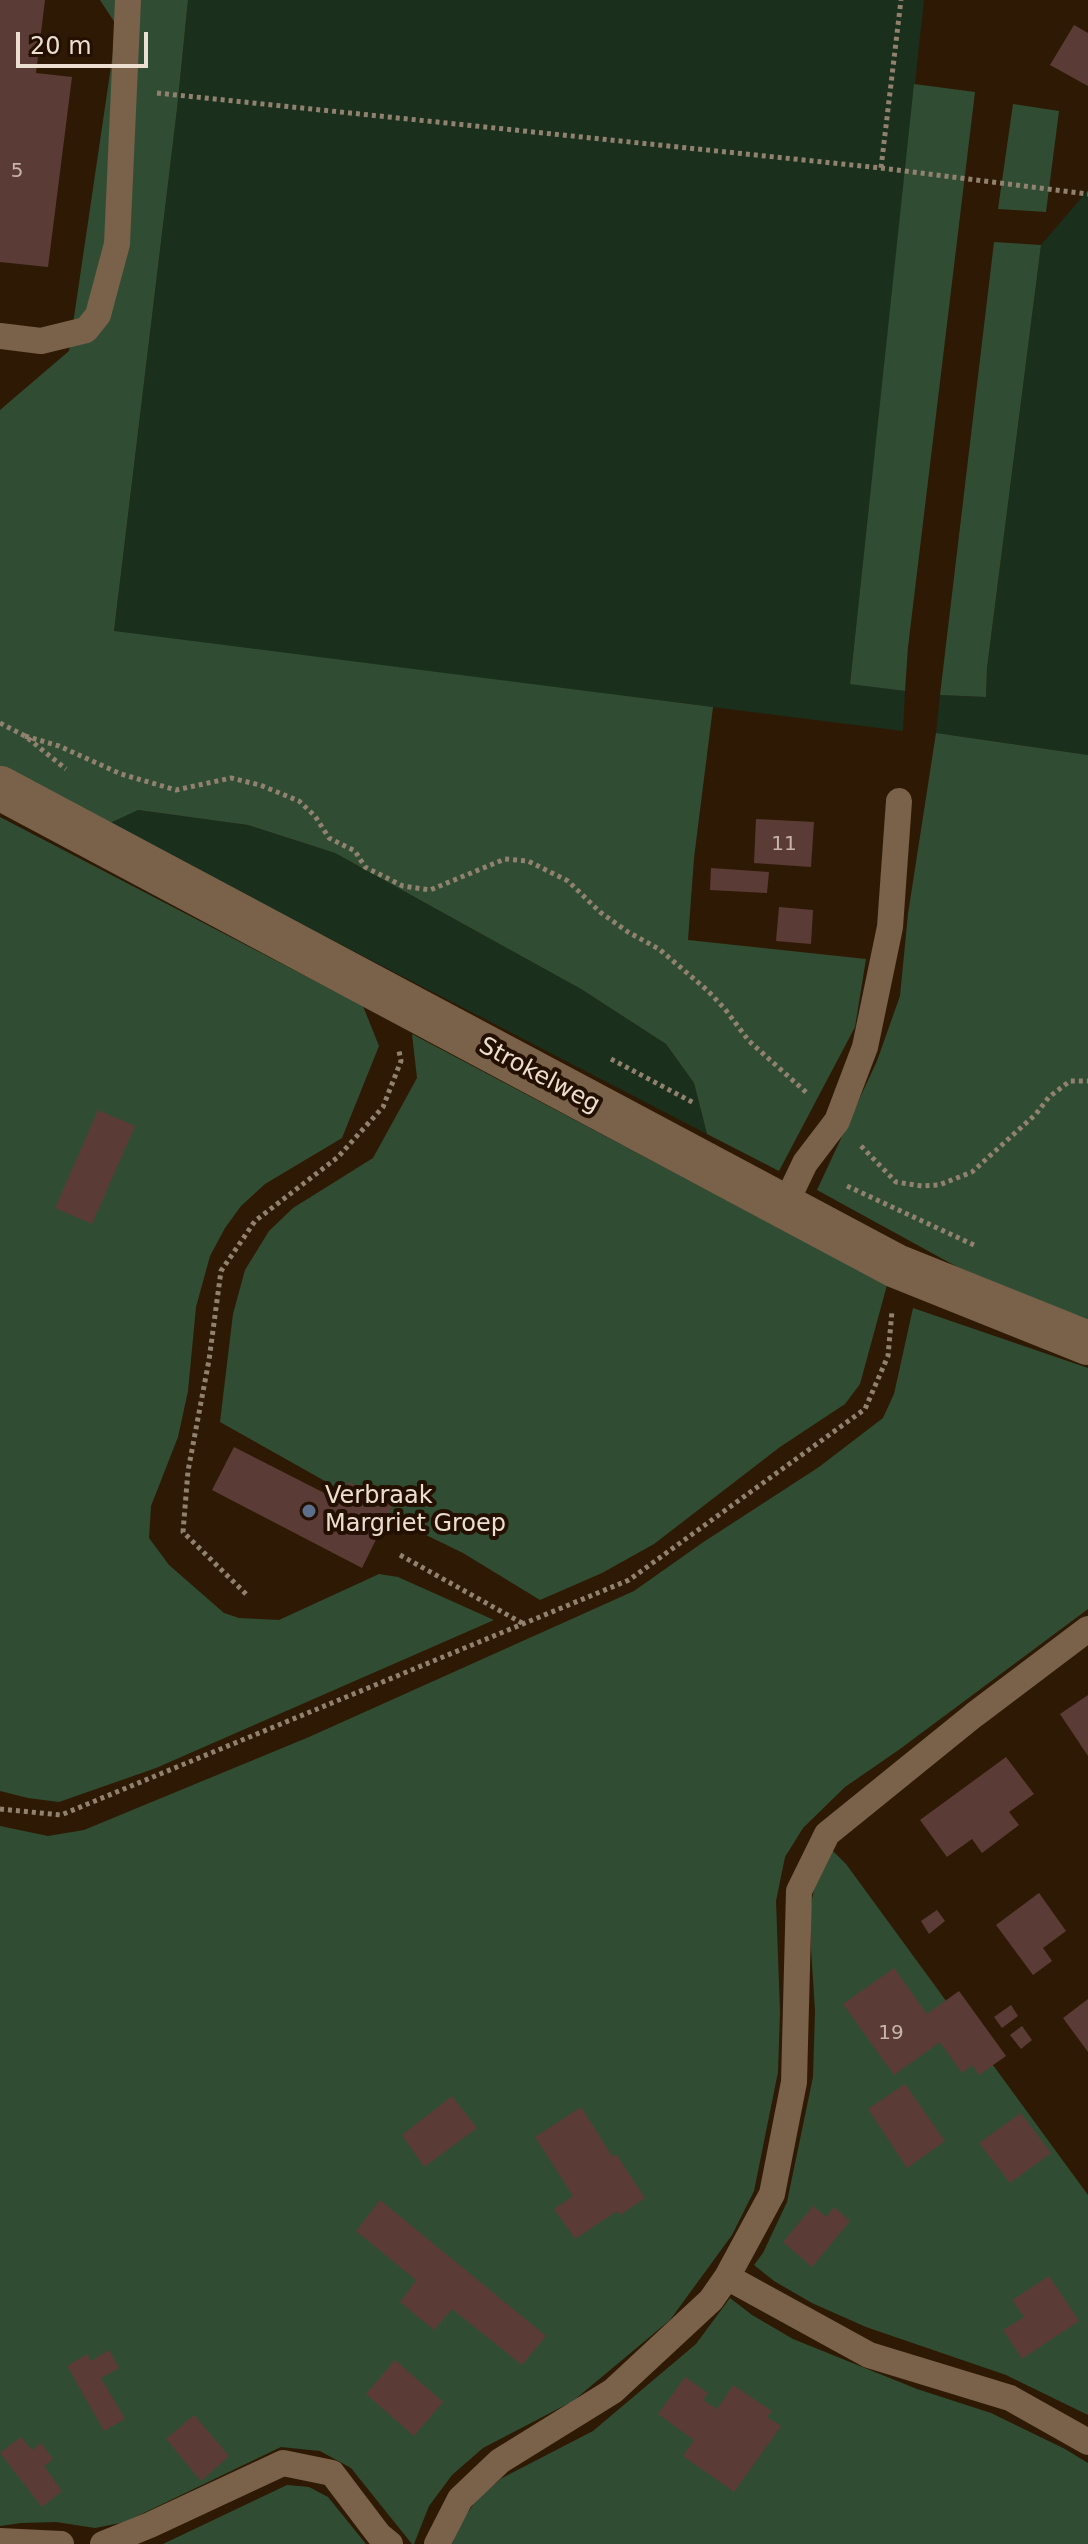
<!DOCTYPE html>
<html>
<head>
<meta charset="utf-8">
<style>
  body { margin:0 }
  #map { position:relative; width:1088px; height:2544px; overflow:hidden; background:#2e1a04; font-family:"DejaVu Sans",sans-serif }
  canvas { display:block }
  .scale { position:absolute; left:16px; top:32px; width:132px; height:36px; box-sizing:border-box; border:4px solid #ecded1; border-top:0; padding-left:10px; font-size:24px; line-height:28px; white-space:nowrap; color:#ecded1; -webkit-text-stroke:6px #231000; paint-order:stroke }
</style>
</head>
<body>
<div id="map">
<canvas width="1088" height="2544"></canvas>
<div class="scale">20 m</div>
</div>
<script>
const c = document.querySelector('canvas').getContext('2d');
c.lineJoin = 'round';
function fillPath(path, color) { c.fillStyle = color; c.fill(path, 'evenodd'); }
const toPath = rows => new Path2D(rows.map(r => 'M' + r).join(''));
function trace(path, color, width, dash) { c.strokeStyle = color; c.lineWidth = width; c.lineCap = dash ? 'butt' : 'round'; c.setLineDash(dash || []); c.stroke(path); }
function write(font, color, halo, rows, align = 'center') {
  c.font = font + ' "DejaVu Sans",sans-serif'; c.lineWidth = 8; c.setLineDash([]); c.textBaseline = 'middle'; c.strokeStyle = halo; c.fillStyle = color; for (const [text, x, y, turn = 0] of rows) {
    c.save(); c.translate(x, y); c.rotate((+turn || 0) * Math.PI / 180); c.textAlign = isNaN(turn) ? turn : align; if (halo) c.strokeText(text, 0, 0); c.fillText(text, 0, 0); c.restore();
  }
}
fillPath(toPath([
  [188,0,924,0,850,683,905,691,903,731,114,632,177,109],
  [1088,190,1088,755,936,733,940,695,986,697,987,669,1041,245],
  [137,810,248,825,335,853,581,989,666,1044,694,1083,707,1134,108,824]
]), '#1a2f1c');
fillPath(toPath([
  [100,0,188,0,177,109,114,631,713,707,694,858,688,940,866,959,855,1027,779,1171,707,1134,694,1083,666,1044,581,989,335,853,248,825,138,810,108,824,0,767,0,410,69,351,117,26],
  [914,84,975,92,908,647,905,691,850,684],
  [1013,104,1059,111,1046,212,998,209],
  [994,242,1041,245,987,668,986,697,940,695],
  [936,733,1088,755,1088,1324,961,1269,817,1190,877,1061,900,996,908,914],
  [0,817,363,1006,379,1046,342,1138,265,1184,241,1206,225,1228,210,1256,196,1307,188,1391,178,1437,151,1506,149,1538,169,1565,224,1613,239,1618,279,1620,379,1574,398,1577,494,1620,156,1768,59,1802,28,1798,0,1791],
  [412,1034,887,1285,860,1384,845,1404,780,1447,654,1544,602,1573,540,1600,463,1553,387,1516,220,1422,233,1314,245,1270,269,1231,293,1208,373,1158,417,1078],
  [913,1308,1088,1368,1088,1609,900,1749,845,1787,803,1828,785,1857,776,1901,780,2012,778,2072,754,2191,732,2235,670,2320,573,2401,483,2448,452,2475,429,2506,414,2544,412,2544,351,2468,320,2451,281,2447,125,2522,95,2528,56,2522,21,2523,0,2526,0,1826,48,1836,84,1830,309,1737,634,1591,702,1543,819,1467,883,1418,894,1394],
  [831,1849,846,1864,1088,2195,1088,2415,1006,2375,866,2327,812,2303,774,2281,754,2265,763,2253,787,2202,813,2077,815,2011,811,1948,811,1904,818,1870],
  [730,2298,752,2315,793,2339,917,2389,991,2413,1065,2449,1088,2463,1088,2544,452,2544,460,2523,478,2498,502,2478,593,2431,696,2344],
  [287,2485,309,2487,328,2497,366,2544,163,2544]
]), '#304d33');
fillPath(toPath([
  [0,0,45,0,36,73,72,77,48,267,0,262],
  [1074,25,1088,33,1088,86,1050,65],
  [756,819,814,822,811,867,754,863],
  [711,868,769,872,767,893,710,890],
  [779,907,813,910,811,944,776,941],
  [98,1110,135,1126,92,1224,55,1208],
  [234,1447,340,1501,349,1482,393,1505,362,1568,212,1490],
  [1088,1695,1088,1756,1060,1714],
  [1006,1757,1034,1794,1009,1812,1019,1825,982,1853,972,1839,947,1857,920,1820],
  [1039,1893,1066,1931,1043,1948,1052,1961,1033,1975,996,1925],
  [937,1910,945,1921,929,1934,921,1921],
  [894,1968,927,2014,959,1991,1006,2056,979,2075,972,2065,962,2073,940,2042,894,2075,843,2004],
  [1088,1999,1088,2052,1063,2018],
  [1011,2005,1018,2016,1002,2028,994,2017],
  [1022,2026,1032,2040,1021,2049,1010,2035],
  [905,2084,945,2141,907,2168,868,2109],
  [452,2096,477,2128,424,2167,402,2135],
  [581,2107,612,2156,616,2154,645,2198,620,2215,617,2211,575,2239,554,2209,573,2196,535,2137],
  [1021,2113,1051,2153,1010,2183,979,2143],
  [380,2200,546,2336,522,2365,452,2309,434,2330,400,2302,416,2280,356,2231],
  [813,2206,826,2217,834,2207,850,2221,812,2267,783,2242],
  [1049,2276,1079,2321,1022,2359,1003,2330,1024,2317,1012,2300],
  [109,2350,119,2368,101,2378,125,2419,104,2431,67,2366,87,2354,91,2361],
  [395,2360,443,2402,414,2436,366,2394],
  [685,2377,708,2393,703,2400,717,2409,733,2385,772,2411,767,2417,781,2426,734,2492,683,2456,694,2440,658,2414],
  [194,2415,229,2456,201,2481,166,2439],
  [21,2437,32,2450,41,2443,53,2459,44,2466,62,2491,42,2507,0,2453]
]), '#5b3b36');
trace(toPath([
  [157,93,881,168,901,0],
  [881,168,1088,194],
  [0,723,25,736,66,769],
  [25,736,59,746,121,774,176,790,231,778,260,785,299,801,315,816,329,838,355,851,365,867,403,886,430,890,505,859,528,861,568,881,600,912,628,932,659,949,707,990,725,1009,749,1041,808,1094],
  [611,1059,694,1103],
  [861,1146,896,1182,922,1186,939,1185,972,1172,1036,1114,1049,1097,1070,1081,1088,1081],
  [847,1186,976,1246],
  [400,1555,522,1623],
  [246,1594,183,1532,188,1471,209,1360,221,1271,255,1221,338,1157,383,1107,401,1061,399,1051],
  [0,1809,61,1815,629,1580,865,1409,888,1356,892,1311]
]), '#91816f', 5, [4, 4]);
trace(toPath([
  [0,336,41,341,86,330,98,315,117,244,128,0],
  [784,1207,805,1163,837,1121,865,1047,890,927,899,801],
  [727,2277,869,2355,1010,2398,1088,2442],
  [0,2541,61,2544],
  [103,2544,150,2525,283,2463,332,2473,379,2535,390,2544],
  [437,2544,460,2499,500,2461,613,2391,711,2300,727,2277,772,2194,794,2082,799,1891,827,1834,974,1715,1088,1629]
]), '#79614a', 26);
trace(toPath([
  [0,788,896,1266,1088,1343]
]), '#79614a', 44);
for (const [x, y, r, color] of [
  [309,1511,8,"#5c6f8a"]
]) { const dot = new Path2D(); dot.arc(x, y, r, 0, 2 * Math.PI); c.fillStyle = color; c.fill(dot); trace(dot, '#231000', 3); }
write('20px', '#c8b5aa', null, [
  ["5",17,172],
  ["11",784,845],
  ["19",891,2034]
]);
write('24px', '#ecded1', '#231000', [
  ["Strokelweg",539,1076,28]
]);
write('24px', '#ecded1', '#231000', [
  ["Verbraak",325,1497],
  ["Margriet Groep",325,1525]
], 'left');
</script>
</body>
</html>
